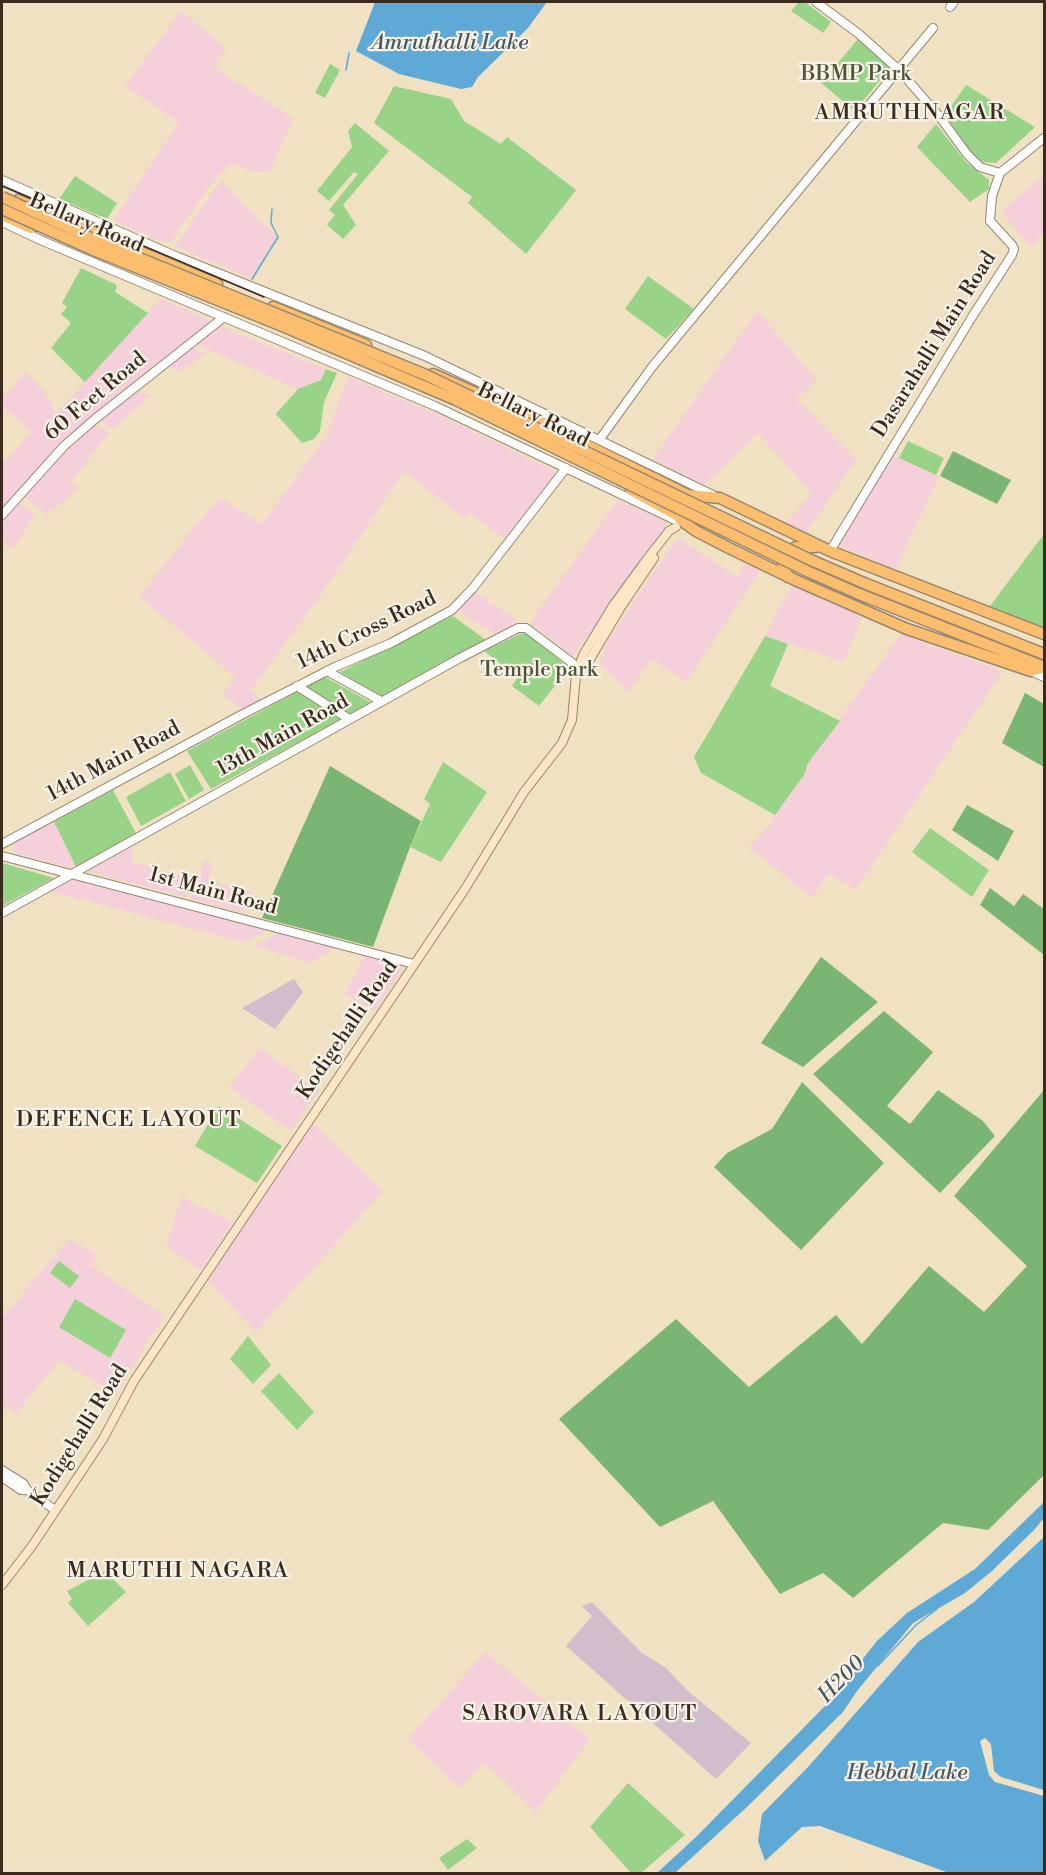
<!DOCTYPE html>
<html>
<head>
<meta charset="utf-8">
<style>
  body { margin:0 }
  #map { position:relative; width:1046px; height:1875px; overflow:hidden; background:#f0e1c3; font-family:"Libre Bodoni",serif }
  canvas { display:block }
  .frame { position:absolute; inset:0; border:3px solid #3b2a1e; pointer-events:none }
</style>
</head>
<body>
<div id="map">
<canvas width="1046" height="1875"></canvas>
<div class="frame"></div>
</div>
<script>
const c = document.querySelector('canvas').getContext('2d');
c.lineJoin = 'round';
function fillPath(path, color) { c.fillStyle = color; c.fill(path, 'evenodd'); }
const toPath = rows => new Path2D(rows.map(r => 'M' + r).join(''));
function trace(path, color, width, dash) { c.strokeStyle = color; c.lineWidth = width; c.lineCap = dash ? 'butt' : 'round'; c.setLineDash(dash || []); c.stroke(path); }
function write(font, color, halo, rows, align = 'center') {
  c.font = font + ' "Libre Bodoni",serif'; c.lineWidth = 4.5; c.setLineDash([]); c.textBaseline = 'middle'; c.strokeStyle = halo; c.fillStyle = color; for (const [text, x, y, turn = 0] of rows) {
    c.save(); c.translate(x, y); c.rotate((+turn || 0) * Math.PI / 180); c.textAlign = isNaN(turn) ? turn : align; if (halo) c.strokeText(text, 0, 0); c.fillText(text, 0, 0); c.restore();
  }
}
fillPath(toPath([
  [181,11,226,48,213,67,293,118,270,171,253,172,232,163,215,179,171,241,165,243,113,221,179,122,125,86],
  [1044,175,1044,233,1030,247,1001,211],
  [221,180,277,238,250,278,175,246],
  [161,298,212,322,136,380,48,457,2,511,2,464,31,432,2,405,2,398,26,372,44,391,56,414],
  [757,311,817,380,796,399,856,460,806,533,785,524,812,494,758,433,704,485,653,459],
  [220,325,234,332,326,369,321,380,298,389,196,344],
  [191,347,206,354,181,371,167,366],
  [348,377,442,416,558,473,507,540,468,513,464,519,404,471,320,596,251,690,262,701,245,711,223,695,235,677,139,596,206,513,221,498,262,524,326,437],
  [137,390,151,396,112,429,101,421],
  [96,425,109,433,71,482,79,488,47,515,24,496,53,463],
  [891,454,939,477,895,570,838,545],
  [618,500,666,521,666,529,573,656,530,622],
  [19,503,35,515,13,549,2,542,2,522],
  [678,538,737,577,745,563,760,571,686,682,652,659,628,692,599,663,609,638],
  [792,585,862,617,844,662,765,636],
  [473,591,516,619,511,625,495,634,457,610],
  [901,634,1003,671,856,889,828,874,812,898,749,848,766,828,768,829,775,815,804,775,808,763],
  [54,822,77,869,13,853,14,842],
  [135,845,131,862,192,879,186,897,86,871],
  [204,861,213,864,208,880,251,892,243,913,191,899],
  [72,879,268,930,244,942,48,891],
  [279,933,332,947,333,950,309,963,254,946],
  [366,954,404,966,375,1011,345,994],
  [260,1048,319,1091,291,1131,229,1087],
  [312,1123,383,1191,256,1332,208,1281],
  [182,1197,233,1222,201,1271,166,1246],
  [68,1239,97,1254,91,1265,164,1316,116,1393,59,1361,16,1413,7,1406,2,1413,2,1319],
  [485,1652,590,1739,536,1812,485,1763,459,1788,408,1739]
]), '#f5cfd9');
fillPath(toPath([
  [294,979,303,992,275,1029,242,1008],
  [592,1602,642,1653,666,1668,689,1692,751,1743,716,1779,566,1646,592,1616,582,1606]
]), '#d1bdcb');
fillPath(toPath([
  [799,2,805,2,831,22,823,33,791,11],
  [858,39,891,67,855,111,821,83],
  [330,64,340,70,325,98,315,93],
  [966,85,1035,127,996,163,983,162,973,155,945,115],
  [394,86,451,99,464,121,501,144,507,137,576,190,526,254,468,203,472,197,374,123],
  [355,123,389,151,343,205,356,225,343,239,327,225,335,215,329,210,358,174,354,172,329,201,317,191,352,147,348,131],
  [936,124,966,162,989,180,989,189,970,202,917,147],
  [75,176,117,203,107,219,59,199],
  [81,268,117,285,115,292,148,313,85,382,51,348,71,323,61,314,67,307,62,303],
  [648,276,694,309,666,339,625,309],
  [326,369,337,373,324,402,320,431,314,439,302,443,276,414,298,389,321,380],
  [908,441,944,458,936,475,899,458],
  [1044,534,1044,628,990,606],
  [453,616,487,641,381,698,340,672],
  [528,633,569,668,539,706,512,686,518,677,484,651,520,634],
  [765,636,788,644,770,686,840,721,808,763,804,775,775,815,701,773,694,757],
  [325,677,372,703,349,716,304,688],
  [299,691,342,719,211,789,187,751],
  [443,762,487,792,441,862,410,847,430,804,424,799],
  [190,765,204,790,189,799,175,774],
  [170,772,186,801,141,826,126,797],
  [113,790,137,835,77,869,54,822],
  [930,828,989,870,972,897,912,852],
  [2,863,54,878,2,906],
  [219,1106,282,1146,257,1183,195,1146],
  [59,1261,79,1276,70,1288,50,1273],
  [75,1299,126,1330,110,1358,59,1327],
  [248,1336,271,1365,253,1384,230,1359],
  [279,1373,314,1412,297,1430,261,1391],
  [105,1571,126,1592,88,1626,68,1603,72,1599,67,1591],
  [628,1783,685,1835,641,1873,631,1873,590,1827],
  [467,1839,477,1848,448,1870,439,1858]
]), '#99d387');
fillPath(toPath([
  [953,451,1011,480,997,504,940,476],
  [1025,693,1044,704,1044,767,1002,743],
  [330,766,421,821,410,847,373,947,262,918],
  [967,805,1014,831,998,861,952,830],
  [990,888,1014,906,1023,894,1044,909,1044,955,980,905],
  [821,957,878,1002,803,1067,761,1043],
  [884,1011,933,1052,887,1106,910,1124,938,1090,983,1121,995,1136,940,1193,813,1074],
  [802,1082,884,1163,801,1250,714,1167,727,1153,772,1129],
  [1044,1090,1044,1475,988,1530,943,1523,853,1598,823,1573,780,1594,713,1501,660,1527,559,1419,676,1319,749,1387,836,1315,862,1344,929,1266,984,1312,1027,1266,954,1196]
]), '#7ab574');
fillPath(toPath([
  [375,2,547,2,528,28,478,77,472,87,461,89,399,74,356,51],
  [1044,1502,1044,1518,1034,1530,992,1571,965,1593,913,1623,857,1691,843,1712,748,1806,675,1873,657,1873,697,1836,826,1705,877,1641,907,1613,975,1569],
  [1044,1537,1044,1790,1001,1777,994,1771,991,1744,985,1738,980,1741,989,1775,995,1782,1044,1796,1044,1873,949,1873,820,1826,802,1827,765,1861,758,1841,762,1814,809,1766,918,1642,974,1602]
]), '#5fa9d7');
trace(toPath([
  [346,70,349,53],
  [252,279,278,237,271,223,272,209],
  [878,1666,916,1625,937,1609]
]), '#5fa9d7', 1.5);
const tertiary = toPath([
  [816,2,859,34,899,70,939,116,967,154,980,167,1000,173],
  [950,7,954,2],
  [2,180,178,257,425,356,713,495],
  [2,222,45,242,435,406,675,520,681,520],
  [600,439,652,367,933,28],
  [2,515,64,446,95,419,224,317],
  [830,551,972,317,1012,255,1014,249,1012,245,990,221,992,196,1000,173,1044,138],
  [327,671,381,701],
  [1031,671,1044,677],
  [297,686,349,719],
  [2,844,243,714,335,667,391,643,452,610,473,588,566,468],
  [2,856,414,964],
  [2,913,460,658,518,628,526,628,579,668],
  [2,1470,24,1484,27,1490,55,1510],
  [2,1477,21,1490,27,1490]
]);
const secondary = toPath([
  [579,668,589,661,621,607,654,558],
  [2,1585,32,1546,103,1439,134,1381,465,889,524,792,562,743,572,720,576,675,583,655,612,607,644,563,669,531,676,527]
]);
const trunk = toPath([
  [18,200,217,284],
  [2,215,31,228],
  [273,307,366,345],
  [433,374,528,416,688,495,720,498,830,551,1044,634],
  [631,490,677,515,681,520,696,531,729,548,795,580,907,629,1031,671,1044,667],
  [788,577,783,565,787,553,796,547,816,547],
  [864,583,1044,654],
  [859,594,1044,667]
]);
trace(tertiary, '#968670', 10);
trace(secondary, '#968670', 10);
trace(trunk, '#968670', 13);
trace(tertiary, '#fff', 8);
trace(secondary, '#fde5c5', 8);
trace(trunk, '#fbbd6e', 10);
trace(toPath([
  [2,186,264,297]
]), '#3b2a1e', 1.5);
const trunkBridge = toPath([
  [2,197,95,240,426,375,813,561,864,583],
  [2,209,91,249,280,325,456,400,807,571,859,594]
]);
trace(trunkBridge, '#968670', 13, []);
trace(trunkBridge, '#fbbd6e', 10);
write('21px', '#525438', '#f7f3e8', [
  ["BBMP Park",856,75],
  ["Temple park",539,671]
]);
write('21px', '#3b2a1e', '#f7f3e8', [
  ["Bellary Road",86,224,23],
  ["Dasarahalli Main Road",935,345,-58],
  ["60 Feet Road",96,397,-40],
  ["Bellary Road",533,416,26],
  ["14th Cross Road",367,631,-26],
  ["13th Main Road",283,736,-29],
  ["14th Main Road",114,762,-28],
  ["1st Main Road",213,892,15],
  ["Kodigehalli Road",348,1030,-56],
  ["Kodigehalli Road",80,1436,-58]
]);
write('italic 22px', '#48565f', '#f7f3e8', [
  ["Amruthalli Lake",450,44],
  ["H200",842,1680,-46],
  ["Hebbal Lake",907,1774]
]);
c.letterSpacing = '1.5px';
write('22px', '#3b2a1e', '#f7f3e8', [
  ["AMRUTHNAGAR",910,114],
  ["DEFENCE LAYOUT",129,1121],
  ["MARUTHI NAGARA",178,1572],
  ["SAROVARA LAYOUT",580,1715]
]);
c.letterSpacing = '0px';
</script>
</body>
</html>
